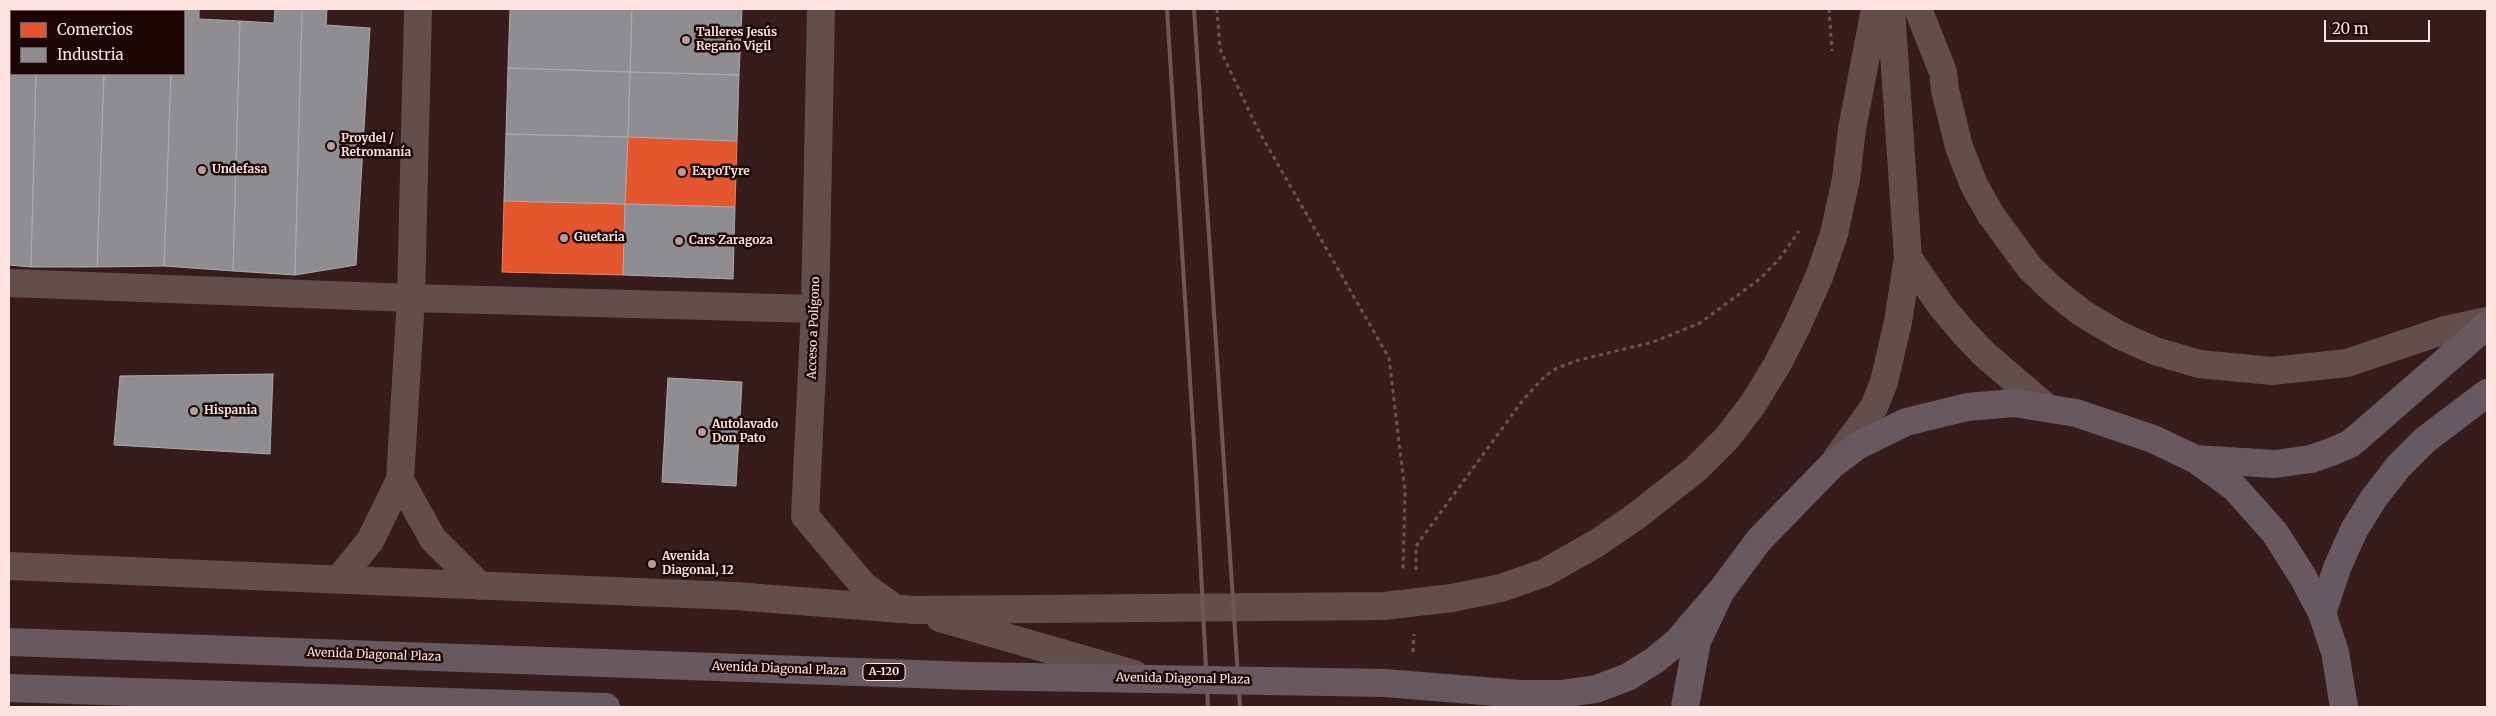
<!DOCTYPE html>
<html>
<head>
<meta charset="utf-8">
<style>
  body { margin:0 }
  #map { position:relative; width:2496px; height:716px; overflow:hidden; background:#361c1a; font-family:Merriweather,serif }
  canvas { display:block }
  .frame { position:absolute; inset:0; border:10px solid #fee3df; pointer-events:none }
  .legend { position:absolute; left:10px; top:10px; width:175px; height:65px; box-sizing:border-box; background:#1b0605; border:1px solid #765e5c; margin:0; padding:6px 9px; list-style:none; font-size:15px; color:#fee3df }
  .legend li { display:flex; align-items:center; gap:10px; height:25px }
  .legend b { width:25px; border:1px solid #765e5c }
  .scale { position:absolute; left:2324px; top:20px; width:106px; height:22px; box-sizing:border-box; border:2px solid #fee3df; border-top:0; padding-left:6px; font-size:15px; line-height:18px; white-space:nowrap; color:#fee3df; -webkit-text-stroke:4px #1b0605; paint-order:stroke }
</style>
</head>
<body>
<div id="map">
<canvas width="2496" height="716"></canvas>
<div class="frame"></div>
<ul class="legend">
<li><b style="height:14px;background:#e4572e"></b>Comercios</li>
<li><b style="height:14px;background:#8d8d92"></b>Industria</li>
</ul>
<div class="scale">20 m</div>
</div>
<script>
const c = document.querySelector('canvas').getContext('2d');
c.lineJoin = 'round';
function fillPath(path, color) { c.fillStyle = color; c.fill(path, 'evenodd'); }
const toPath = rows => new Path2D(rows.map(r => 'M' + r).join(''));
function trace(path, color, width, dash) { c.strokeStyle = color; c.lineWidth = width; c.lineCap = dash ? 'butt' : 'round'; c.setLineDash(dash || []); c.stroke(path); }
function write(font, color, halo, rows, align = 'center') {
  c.font = font + ' Merriweather,serif'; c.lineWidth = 5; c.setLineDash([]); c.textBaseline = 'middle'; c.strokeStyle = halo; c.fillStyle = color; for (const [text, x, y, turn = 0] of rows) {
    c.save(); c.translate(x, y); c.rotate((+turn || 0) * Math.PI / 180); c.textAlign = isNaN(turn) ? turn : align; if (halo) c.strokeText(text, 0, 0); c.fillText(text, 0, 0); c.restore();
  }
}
const shops = toPath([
  [628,137,737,141,735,207,625,204,628,137],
  [504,201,625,204,623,275,502,272,504,201]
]);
fillPath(shops, '#e4572e');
trace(shops, '#ec8163', 1);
const industry = toPath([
  [9,9,37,9,37,11,11,11,11,74,36,74,31,267,9,265,9,9],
  [37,9,59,9,104,11,37,11,37,9],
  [147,9,174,9,174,11,147,11,147,9],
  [174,9,199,9,199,19,240,21,233,271,164,266,171,74,184,74,184,11,174,11,174,9],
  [275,9,302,9,295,275,233,271,240,21,274,23,275,9],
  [302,9,327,9,326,25,370,28,356,265,295,275,302,9],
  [510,9,632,9,630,72,508,68,510,9],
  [632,9,742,9,739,75,630,72,632,9],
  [508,68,630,72,628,137,506,134,508,68],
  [630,72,739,75,737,141,628,137,630,72],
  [36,74,104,74,97,267,31,267,36,74],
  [104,74,171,74,164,266,97,267,104,74],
  [506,134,628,137,625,204,504,201,506,134],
  [625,204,735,207,733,279,623,275,625,204],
  [273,374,270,454,114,445,120,376,273,374],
  [668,378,742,382,736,486,662,482,668,378]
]);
fillPath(industry, '#8d8d92');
trace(industry, '#afa7a9', 1);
trace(toPath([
  [1217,9,1220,49,1257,128,1389,358,1405,492,1403,571],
  [1829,9,1832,51],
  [1416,570,1416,546,1523,400,1544,377,1557,368,1579,360,1653,342,1700,323,1761,278,1780,258,1799,231],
  [1413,652,1414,634]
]), '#695654', 3, [4, 4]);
trace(toPath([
  [821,9,815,309,805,516,863,585,896,609],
  [1918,9,1943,72,1945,90,1959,147,1974,185,1991,215,2030,268,2053,290,2082,313,2119,335,2155,351,2199,364,2272,371,2347,363,2445,330,2487,321],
  [1908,258,1942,307,1964,333,1984,354,2046,407],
  [9,283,411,298,815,309],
  [1837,458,1874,407,1884,382,1898,322,1908,258,1891,9],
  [400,480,411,298,418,9],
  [9,566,735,596,914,610,1384,606,1452,598,1501,588,1544,573,1597,543,1635,517,1696,469,1727,438,1753,404,1777,365,1797,326,1819,277,1834,234,1846,179,1852,129,1875,9],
  [338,580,370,541,400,480,433,539,480,586],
  [940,618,1134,674]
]), '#624e4b', 28);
trace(toPath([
  [2195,459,2275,464,2311,459,2331,452,2350,444,2364,432,2487,325],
  [9,642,971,676,1385,683,1520,694,1561,694,1596,689,1628,677,1655,660,1678,641,1721,591],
  [9,688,606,707],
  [1685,707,1697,641,1721,591,1759,540,1832,465,1857,446,1906,422,1967,407,2014,403,2076,413,2153,439,2195,459,2235,488,2275,533,2303,577,2322,613,2335,652,2344,707]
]), '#67595f', 28);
trace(toPath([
  [2322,613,2337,568,2354,530,2374,498,2398,467,2425,440,2487,393]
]), '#665962', 28);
trace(toPath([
  [1167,9,1196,476,1208,707],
  [1194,9,1240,707]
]), '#6c5856', 4);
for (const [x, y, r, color] of [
  [686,40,5,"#b89d9a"],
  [331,146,5,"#b89d9a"],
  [202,170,5,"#b89d9a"],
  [682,172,5,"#b89d9a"],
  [564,238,5,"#b89d9a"],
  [679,241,5,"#b89d9a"],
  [194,411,5,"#b89d9a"],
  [702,432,5,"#b89d9a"],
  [652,564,5,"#b89d9a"]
]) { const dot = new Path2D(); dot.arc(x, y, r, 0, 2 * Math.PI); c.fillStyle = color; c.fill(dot); trace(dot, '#1b0605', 2); }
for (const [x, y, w] of [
  [884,672,42]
]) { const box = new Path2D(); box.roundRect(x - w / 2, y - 8.5, w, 17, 4); c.fillStyle = '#1b0605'; c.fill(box); trace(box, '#fee3df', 1); }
write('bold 11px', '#fee3df', null, [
  ["A-120",884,672]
]);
write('bold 12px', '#fee3df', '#1b0605', [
  ["Talleres Jesús",696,33],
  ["Regaño Vigil",696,47],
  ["Proydel /",341,139],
  ["Retromanía",341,153],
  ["Undefasa",212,170],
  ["ExpoTyre",692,172],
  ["Guetaria",574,238],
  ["Cars Zaragoza",689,241],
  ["Hispania",204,411],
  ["Autolavado",712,425],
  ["Don Pato",712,439],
  ["Avenida",662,557],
  ["Diagonal, 12",662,571]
], 'left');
write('12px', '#fee3df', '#1b0605', [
  ["Acceso a Polígono",814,328,-88],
  ["Avenida Diagonal Plaza",374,655,2],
  ["Avenida Diagonal Plaza",779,669,2],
  ["Avenida Diagonal Plaza",1183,679,1]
]);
</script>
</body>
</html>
